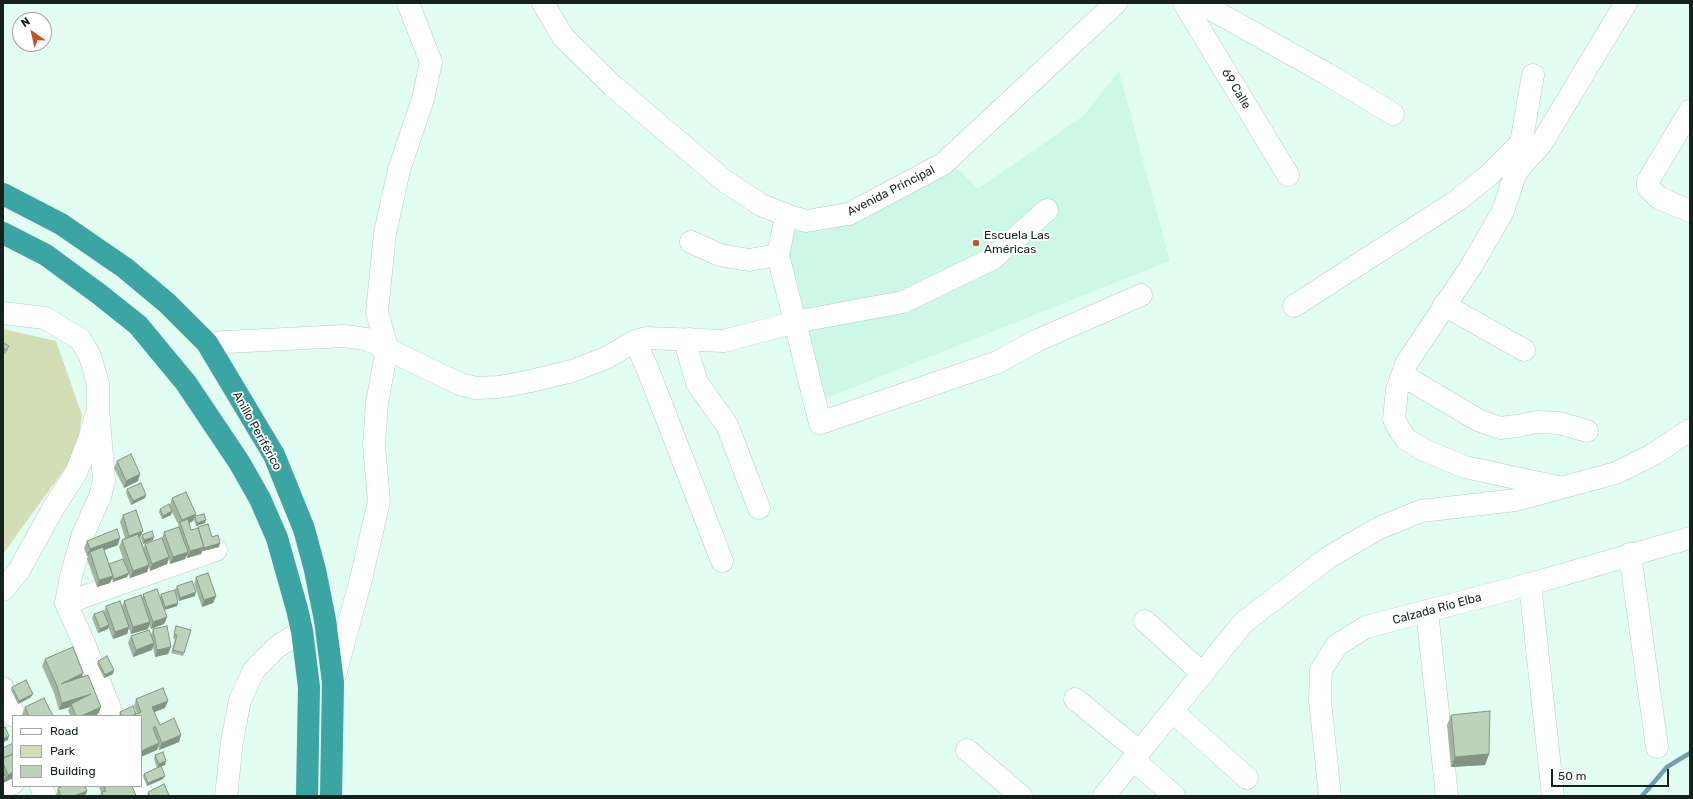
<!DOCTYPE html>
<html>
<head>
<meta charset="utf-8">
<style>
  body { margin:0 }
  #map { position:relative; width:1693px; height:799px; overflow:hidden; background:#e2fef2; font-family:Rubik,sans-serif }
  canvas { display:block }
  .frame { position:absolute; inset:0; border:4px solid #14211c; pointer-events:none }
  .legend { position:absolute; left:12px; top:715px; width:130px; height:72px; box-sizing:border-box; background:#fff; border:1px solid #a1a6a4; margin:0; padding:5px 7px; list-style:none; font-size:12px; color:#14211c }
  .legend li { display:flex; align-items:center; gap:8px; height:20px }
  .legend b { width:20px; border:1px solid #a1a6a4 }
  .north { position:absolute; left:12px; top:12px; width:40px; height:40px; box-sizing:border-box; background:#fff; border:1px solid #a1a6a4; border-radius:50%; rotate:326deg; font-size:11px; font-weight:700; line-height:16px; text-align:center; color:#14211c }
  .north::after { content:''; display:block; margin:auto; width:14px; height:18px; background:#bc5725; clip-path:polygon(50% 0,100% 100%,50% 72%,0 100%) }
  .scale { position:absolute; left:1551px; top:769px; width:118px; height:18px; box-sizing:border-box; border:2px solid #14211c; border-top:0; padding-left:5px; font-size:12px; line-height:14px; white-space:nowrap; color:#14211c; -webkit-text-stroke:3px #fff; paint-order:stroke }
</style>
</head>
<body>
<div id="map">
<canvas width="1693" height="799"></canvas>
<div class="frame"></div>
<ul class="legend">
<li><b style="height:5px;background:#fff"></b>Road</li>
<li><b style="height:11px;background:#d3ddb6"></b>Park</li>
<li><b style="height:11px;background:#bcd3bb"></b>Building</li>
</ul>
<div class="north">N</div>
<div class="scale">50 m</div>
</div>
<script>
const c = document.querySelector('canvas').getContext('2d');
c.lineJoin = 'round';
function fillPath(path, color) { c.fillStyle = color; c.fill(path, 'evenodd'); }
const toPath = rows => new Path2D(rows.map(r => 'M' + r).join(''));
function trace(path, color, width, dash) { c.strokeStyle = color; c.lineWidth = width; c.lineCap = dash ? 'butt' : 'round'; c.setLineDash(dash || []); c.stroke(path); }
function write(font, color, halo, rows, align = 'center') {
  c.font = font + ' Rubik,sans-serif'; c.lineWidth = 3.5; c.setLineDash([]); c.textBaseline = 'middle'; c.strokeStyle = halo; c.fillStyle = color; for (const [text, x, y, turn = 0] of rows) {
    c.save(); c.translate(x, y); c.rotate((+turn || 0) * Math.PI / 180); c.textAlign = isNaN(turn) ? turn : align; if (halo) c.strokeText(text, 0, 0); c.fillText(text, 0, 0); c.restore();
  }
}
fillPath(toPath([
  [1119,71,1170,261,822,400,783,257,791,225,952,163,978,189,1083,116]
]), '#cdf8e7');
fillPath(toPath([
  [3,329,56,341,82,415,76,453,3,554]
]), '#d3ddb6');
trace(toPath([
  [1642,796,1667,767,1690,753]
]), '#70a0ac', 4.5);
const minor = toPath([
  [543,3,563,37,613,86,726,182,761,205,789,216,806,221,849,214,943,164,1116,3],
  [1184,3,1288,175],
  [1200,3,1327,74,1393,114],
  [1533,75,1516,172,1503,211,1472,265,1406,364,1397,390,1394,419,1399,429,1406,439,1424,450,1465,467,1558,487],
  [1690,111,1648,181,1648,187,1659,198,1690,211],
  [1516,172,1541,144,1626,3],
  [1047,210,992,259,903,302,795,322,820,423,998,362,1036,341,1141,295],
  [691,242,720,255,749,260,778,255],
  [1444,305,1524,350],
  [1294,306,1455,202,1488,176,1521,143],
  [3,313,45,318,80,339,90,356,98,384,98,408,104,480,100,497,83,534,71,576,66,603,83,641,113,716],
  [689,339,688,352,697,383,727,425,759,508],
  [635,341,648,370,722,561],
  [207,343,344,336,366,339,460,384,476,388,499,387,531,381,572,371,606,358,635,341,646,338,724,341,795,322,778,255,784,227,789,216],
  [1402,375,1478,420,1500,428,1517,426,1537,422,1559,423,1587,431],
  [1630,554,1657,747],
  [1530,584,1553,796],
  [3,590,18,572,54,507,76,473,89,440,95,418],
  [66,603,216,550],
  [1427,611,1447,796],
  [1145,621,1203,674],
  [333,682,361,579,379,501,374,445,377,403,387,348,377,312,385,233,399,170,423,99,431,62,408,3],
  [3,688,14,716],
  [1075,699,1140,752],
  [1173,712,1247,778],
  [967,750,1021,796],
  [1134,760,1174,796],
  [41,786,45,796],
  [139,786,143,796],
  [3,787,13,783],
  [226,796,232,741,240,700,254,670,277,647,302,631],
  [1104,796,1243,623,1329,557,1379,528,1421,511,1516,500,1616,473,1654,454,1690,430],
  [1330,796,1320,701,1321,670,1337,645,1366,627,1530,584,1690,538]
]);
const highway = toPath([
  [3,194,61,224,125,268,167,303,207,343,274,455,304,529,315,570,325,620,333,682,331,796],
  [3,233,46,255,99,294,138,325,186,383,239,462,260,499,277,538,297,609,302,631,309,687,307,796]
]);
trace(minor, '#adcfc1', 23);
trace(highway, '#e8e9e8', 23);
trace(minor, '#fff', 22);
trace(highway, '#3ba5a4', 22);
fillPath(toPath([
  [3,344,8,349,5,354,3,353],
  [117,461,140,474,138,481,124,488,114,468],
  [127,489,146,495,145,498,131,505,126,493],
  [172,498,196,514,193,521,189,523,191,530,212,537,219,547,203,551,202,550,201,554,187,558,187,556,185,559,170,564,169,559,167,564,150,571,149,567,147,572,130,578,128,573,127,577,113,582,112,579,110,583,97,587,87,559,88,556,87,556,84,548,87,541,118,545,104,550,109,565,125,564,119,547,122,540,125,538,120,522,123,515,140,538,144,548,145,544,162,538,164,532,178,527,179,526,172,512,171,515,162,519,159,512,160,509,170,505],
  [195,516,205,523,196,526,194,520],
  [142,535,153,540,143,544,141,538],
  [196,577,216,596,213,603,202,607,194,584],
  [177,586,195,596,179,601,175,590],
  [143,594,160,597,161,594,177,606,164,610,167,617,164,624,151,629,149,625,148,629,131,634,129,628,127,634,113,639,108,627,108,629,98,633,92,618,94,614,104,612,106,606,122,607,124,601,142,598],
  [176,626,184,653,183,656,171,653,175,639,173,638],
  [153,629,171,647,168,654,155,657,153,647,152,650,133,657,128,643,131,636,151,635],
  [45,659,82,678,98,714,94,716,71,716,68,711,70,707,59,710,54,693,42,666],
  [98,661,113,674,104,678,97,664],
  [12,687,31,697,18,704,11,690],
  [136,699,165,708,154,712,160,725,181,735,179,742,159,750,158,747,157,750,141,716,119,716,120,712,137,713,134,706],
  [25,707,53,716,23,716,22,714],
  [1451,715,1489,754,1485,765,1451,767,1447,725],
  [3,748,13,778,3,783],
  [155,755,165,765,161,766,163,779,147,786,143,777,144,774,157,768,154,759],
  [99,786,132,786,136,796,100,796,101,793],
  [58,788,87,791,85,796,56,796],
  [148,792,169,795,169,796,147,796]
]), '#a2b5a1');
fillPath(toPath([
  [140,474,138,481,124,488,126,481],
  [146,495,145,498,131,505,133,501],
  [172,511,171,515,162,519,163,516],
  [196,514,193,521,182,526,181,523,182,520],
  [206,520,205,523,196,526,197,523],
  [143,531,140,538,127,543,129,536],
  [154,537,153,540,143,544,144,540],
  [120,538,118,545,91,555,90,552,88,556,87,556,90,549],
  [220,543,219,547,203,551,204,548],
  [204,547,201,554,187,558,190,551],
  [188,552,185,559,170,564,173,557],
  [169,557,167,564,150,571,152,564],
  [149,565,147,572,130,578,133,571],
  [129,573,127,577,113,582,114,579],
  [113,576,110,583,97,587,99,580],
  [196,592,195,596,179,601,180,598],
  [216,596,213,603,202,607,204,600],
  [178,603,177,606,164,610,165,607],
  [167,617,164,624,151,629,153,622],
  [150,622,148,629,131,634,133,627],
  [109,625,108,629,98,633,100,629],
  [129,627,127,634,113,639,115,632],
  [154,643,152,650,133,657,136,650],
  [171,647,168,654,155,657,157,650],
  [114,670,113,674,104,678,105,675],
  [83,673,81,680,61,684],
  [33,694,31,697,18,704,19,701],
  [91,694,71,704,70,707,59,710,62,703],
  [168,701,165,708,149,714,152,707],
  [101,707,98,714,94,716,81,716],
  [181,735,179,742,159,750,162,743],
  [9,736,8,740,3,742,3,739],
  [159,743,157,750,141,757,141,751],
  [1489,754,1485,765,1451,767,1455,757],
  [166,761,165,765,157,768,159,764],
  [13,772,13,778,3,783,3,780,6,778,8,775],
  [165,776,163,779,147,786,148,783],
  [87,791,85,796,74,796]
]), '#849483');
const building = toPath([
  [3,343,9,346,6,350,3,348,3,343],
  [131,454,140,474,126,481,117,461,131,454],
  [141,483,146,495,133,501,127,489,141,483],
  [186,492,196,514,182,520,172,498,186,492],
  [169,504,172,511,163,516,160,509,169,504],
  [136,510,143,531,129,536,123,515,136,510],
  [204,514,206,520,197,523,195,516,204,514],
  [188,519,191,530,198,528,204,547,190,551,180,522,188,519],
  [208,524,212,537,218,535,220,543,204,548,198,527,208,524],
  [179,527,188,552,173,557,164,532,179,527],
  [117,529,120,538,90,549,87,541,117,529],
  [152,531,154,537,144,540,142,535,152,531],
  [138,534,149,565,133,571,122,540,138,534],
  [162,538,169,557,152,564,145,544,162,538],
  [103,547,113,576,99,580,90,552,103,547],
  [123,559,129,573,114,579,109,564,123,559],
  [208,573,216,596,204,600,196,577,208,573],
  [192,581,196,592,180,598,177,586,192,581],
  [157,589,167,617,153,622,143,594,157,589],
  [175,590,178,603,165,607,161,594,175,590],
  [141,595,150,622,133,627,124,601,141,595],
  [120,601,129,627,115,632,106,606,120,601],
  [103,611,109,625,100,629,94,614,103,611],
  [167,626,171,647,157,650,153,629,167,626],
  [176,626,191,630,184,653,173,650,177,635,174,635,176,626],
  [149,630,154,643,136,650,131,636,149,630],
  [73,647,83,673,61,684,88,675,101,707,81,716,76,716,71,704,91,694,62,703,57,686,45,659,73,647],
  [107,656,114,670,105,675,98,661,107,656],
  [26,680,33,694,19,701,12,687,26,680],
  [163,688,168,701,152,707,160,725,174,718,181,735,162,743,155,726,153,728,159,743,141,751,141,716,131,716,141,712,136,699,163,688],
  [44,698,53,716,29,716,25,707,44,698],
  [133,706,136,714,131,716,122,716,120,712,133,706],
  [1490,711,1489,754,1455,757,1451,715,1490,711],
  [5,727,9,736,3,739,3,728,5,727],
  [13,743,13,754,3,758,3,748,13,743],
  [163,752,166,761,159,764,155,755,163,752],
  [13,754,13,772,8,775,3,763,3,758,13,754],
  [161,766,165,776,148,783,144,774,161,766],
  [3,772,6,778,3,780,3,772],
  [164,784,169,795,167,796,155,796,155,795,150,796,148,792,164,784],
  [64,786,85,786,87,791,74,796,61,796,58,788,64,786],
  [104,786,132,786,136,796,103,796,102,792,106,791,104,786]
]);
fillPath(building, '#bcd3bb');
trace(building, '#849483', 1);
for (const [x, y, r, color] of [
  [976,243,4,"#bc5725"]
]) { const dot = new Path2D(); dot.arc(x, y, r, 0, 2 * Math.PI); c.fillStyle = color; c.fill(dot); trace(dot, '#fff', 1.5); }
write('12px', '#14211c', '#fff', [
  ["69 Calle",1236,89,59],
  ["Avenida Principal",891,191,-27],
  ["Anillo Periférico",257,431,61],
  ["Calzada Río Elba",1437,609,-15]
]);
write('12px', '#14211c', '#fff', [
  ["Escuela Las",984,236],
  ["Américas",984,250]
], 'left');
</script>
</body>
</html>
